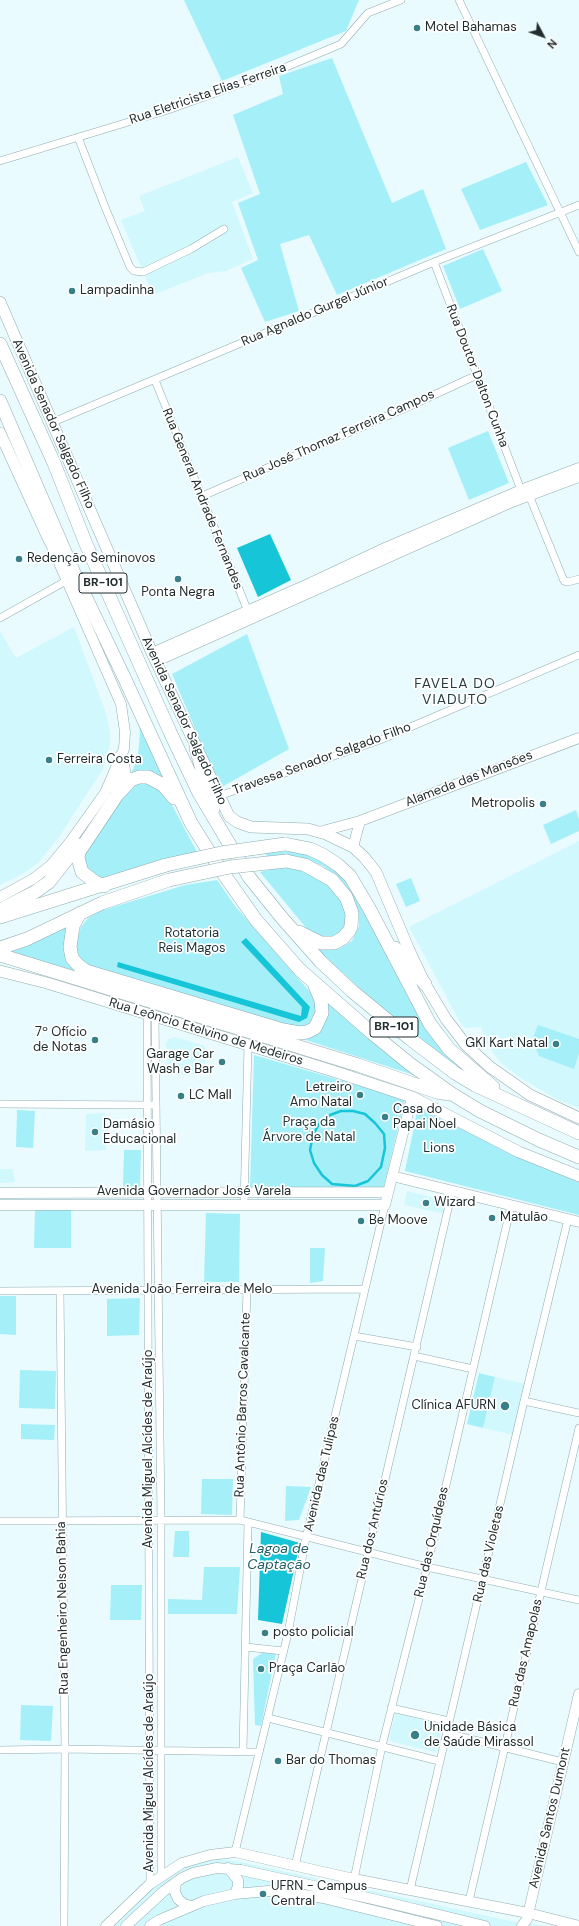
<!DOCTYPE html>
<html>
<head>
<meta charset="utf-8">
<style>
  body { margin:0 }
  #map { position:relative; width:579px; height:1926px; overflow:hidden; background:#e9fbfe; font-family:"DM Sans",sans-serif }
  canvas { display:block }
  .north { position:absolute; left:523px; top:16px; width:40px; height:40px; -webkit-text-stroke:3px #fff; paint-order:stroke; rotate:131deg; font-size:11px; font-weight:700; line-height:16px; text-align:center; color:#212d2e }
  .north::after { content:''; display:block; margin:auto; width:14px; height:18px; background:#212d2e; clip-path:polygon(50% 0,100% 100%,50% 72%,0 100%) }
</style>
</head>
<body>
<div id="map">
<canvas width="579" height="1926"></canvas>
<div class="north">N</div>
</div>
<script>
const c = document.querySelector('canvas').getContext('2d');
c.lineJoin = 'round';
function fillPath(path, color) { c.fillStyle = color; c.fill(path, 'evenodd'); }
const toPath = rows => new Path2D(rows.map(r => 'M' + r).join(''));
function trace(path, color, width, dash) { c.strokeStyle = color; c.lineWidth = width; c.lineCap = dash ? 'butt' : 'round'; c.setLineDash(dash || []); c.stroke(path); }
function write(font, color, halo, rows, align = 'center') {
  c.font = font + ' "DM Sans",sans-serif'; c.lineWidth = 3.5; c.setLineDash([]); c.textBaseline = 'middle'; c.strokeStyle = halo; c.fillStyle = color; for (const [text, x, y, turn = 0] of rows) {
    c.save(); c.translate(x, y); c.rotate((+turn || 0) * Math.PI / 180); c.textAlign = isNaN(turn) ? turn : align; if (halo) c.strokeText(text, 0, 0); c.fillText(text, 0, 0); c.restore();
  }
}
fillPath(toPath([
  [238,157,253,193,232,202,253,259,226,271,208,273,153,295,121,220,145,211,139,196],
  [74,627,106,713,110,733,110,744,103,769,59,837,38,863,24,873,0,885,0,631,16,658],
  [579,841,579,1108,556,1099,518,1076,500,1062,489,1047,481,1027,466,1028,461,1024,409,927],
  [175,1037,205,1046,205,1074,168,1075,166,1043,169,1039],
  [105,1113,106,1150,85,1151,86,1114],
  [0,1169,13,1169,15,1182,0,1183],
  [407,1191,447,1201,444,1214,404,1205],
  [495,1377,526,1384,514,1435,483,1428],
  [395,1713,443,1724,436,1752,389,1741],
  [221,1859,241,1862,515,1922,545,1926,110,1926,151,1887,187,1865,204,1860]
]), '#d0f8fd');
fillPath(toPath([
  [184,0,359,0,346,31,222,81],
  [332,58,392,203,423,189,446,249,337,295,309,235,280,244,299,311,265,322,241,268,258,260,238,203,260,194,233,115,283,94,279,76],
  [526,162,548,205,480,230,461,189],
  [483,249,502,291,460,309,443,266],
  [488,431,509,483,469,500,448,448],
  [247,634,289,749,220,788,172,674],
  [137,717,166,781,130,776,137,760,139,746,140,733],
  [139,780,163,788,197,852,106,879,95,876,88,870,83,860,85,851,126,787],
  [576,810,579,819,579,831,551,844,543,825],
  [292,851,314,856,334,868,349,883,465,1070,461,1074,368,996,317,949,321,945,328,950,340,948,352,941,359,926,359,914,354,901,342,882,323,866,307,860,267,858,266,853],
  [281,867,300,869,315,874,339,894,347,910,345,932,331,939,319,937,307,929,260,872],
  [411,878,420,901,406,907,396,884],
  [217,880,235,906,311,993,317,1003,316,1022,300,1032,86,966,77,954,76,942,81,927,88,918,100,911,185,885],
  [70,923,65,935,66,951,81,973,23,955,5,954,33,943],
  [326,1000,426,1079,300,1038,327,1018,328,1009],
  [538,1025,579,1039,579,1053,574,1069,539,1056,532,1040],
  [254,1055,405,1099,383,1190,250,1187],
  [421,1109,528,1161,579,1182,579,1215,405,1171,417,1112],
  [17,1110,35,1111,33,1148,16,1147],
  [124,1150,141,1150,140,1187,123,1187],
  [35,1210,71,1210,71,1248,34,1248],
  [206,1213,240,1214,239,1282,204,1282],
  [310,1248,325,1248,323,1281,310,1283],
  [0,1296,16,1296,16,1335,0,1334],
  [140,1298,139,1335,107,1336,107,1299],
  [20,1370,56,1371,55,1409,19,1408],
  [479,1373,495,1377,483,1428,467,1424],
  [21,1424,55,1425,54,1440,21,1439],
  [202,1479,233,1479,232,1515,201,1514],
  [286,1486,311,1487,299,1520,285,1521],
  [175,1531,189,1531,189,1557,173,1557],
  [204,1567,240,1567,237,1614,168,1614,168,1599,202,1600],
  [111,1585,142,1585,141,1620,110,1620],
  [265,1651,276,1653,261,1726,255,1725,253,1659],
  [21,1705,53,1706,51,1741,20,1740]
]), '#a5eff9');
fillPath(toPath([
  [270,534,291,580,258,597,237,548],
  [246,938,310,1007,307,1018,299,1022,117,967,118,962,301,1016,302,1007,241,942],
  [261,1532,300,1543,282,1624,258,1620]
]), '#16c5d7');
trace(toPath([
  [341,1111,353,1111,365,1114,375,1123,384,1134,385,1148,381,1167,368,1181,355,1186,332,1184,322,1175,314,1163,310,1150,313,1135,319,1124,330,1115,341,1111]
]), '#16c5d7', 2.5);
const street = toPath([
  [459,0,579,252],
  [78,137,105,207,130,267,134,271,143,272,191,249,224,229],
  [0,161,168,110,279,70,341,44,368,13,401,0],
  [434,262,521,490],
  [155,380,249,614],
  [53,422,434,262,579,205],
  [529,495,564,581,568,582,579,579],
  [200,497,410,406,477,375],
  [0,618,66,581],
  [219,796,380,740,579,655],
  [147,1014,150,1884],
  [155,1016,161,1521,161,1876],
  [0,1104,152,1105],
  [244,1205,248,1045],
  [0,1291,364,1289],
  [60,1291,65,1749,64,1926],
  [354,1336,417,1347],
  [414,1356,473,1369],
  [524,1401,579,1413],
  [240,1520,247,1290],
  [0,1521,240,1520,427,1567,579,1600],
  [246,1647,283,1651],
  [391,1708,449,1721],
  [268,1718,439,1761],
  [446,1733,563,1762],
  [0,1750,65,1749,259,1752],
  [243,1751,248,1523],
  [235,1852,288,1633,306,1538,385,1205],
  [295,1866,452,1192],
  [354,1879,382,1746,427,1567,511,1206],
  [410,1890,524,1401,568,1219],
  [469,1901,579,1428]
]);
const secondary = toPath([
  [152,653,308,584,387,547,521,490,579,468],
  [157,661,512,502,579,477],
  [319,832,360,821,579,738],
  [353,847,360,821],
  [0,897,33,879,51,865,70,842,105,793,124,749,125,732,121,704,49,540],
  [392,1176,579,1222],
  [0,1193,388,1192],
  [0,1205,385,1205,412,1097],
  [228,1868,238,1880,238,1886,235,1894],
  [176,1882,175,1892,178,1899,184,1904,191,1906],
  [106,1926,150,1884,182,1863,210,1855,235,1852,354,1879,528,1913,579,1926],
  [126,1926,164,1891,182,1878,193,1873,217,1868,241,1870,373,1899,485,1926],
  [150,1926,159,1920,204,1901,235,1894,268,1891,286,1892,323,1898,437,1926],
  [522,1926,527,1919,579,1694]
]);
const primary = toPath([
  [0,302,152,653,229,816,237,822,251,827,308,829,326,834,353,847,364,857,376,872,409,950,425,984,446,1019,466,1045,490,1067,530,1095,579,1118],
  [0,433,49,540],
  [0,971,47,983,333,1071,412,1097,519,1152,579,1176]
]);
const highway = toPath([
  [0,344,54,463,86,544,170,732,199,793,249,877,282,918,321,962,352,991,409,1038,455,1073,475,1085,579,1133],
  [0,401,75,575,124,677,191,823,218,866,256,920,300,970,372,1033,410,1064,452,1094,480,1111,539,1140,579,1157],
  [196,748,213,809],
  [115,788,124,773,121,757],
  [285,844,310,849,323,855,338,865,350,876,369,908,430,1024,449,1049,493,1087],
  [286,861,305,865,332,880,346,897,352,913,351,927,349,931,343,938,334,943,321,943,299,932],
  [104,886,95,882,82,872,78,858,79,852,117,795,131,780,139,777,148,777,163,785,174,798],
  [0,910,35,892,49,882,78,845],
  [80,913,73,926,70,947,72,958,78,965,86,971,283,1030,300,1033,307,1032,315,1028,322,1013,321,1000,315,986],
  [0,917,166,865],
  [0,948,27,939,102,903,169,880],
  [395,948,425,984],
  [0,955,358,1065,437,1092,449,1094]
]);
trace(street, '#90acb0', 8);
trace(secondary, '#90acb0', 11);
trace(primary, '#90acb0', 12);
trace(highway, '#90acb0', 14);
trace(street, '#fff', 7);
trace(secondary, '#fff', 10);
trace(primary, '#fff', 11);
trace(highway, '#fff', 13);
const highwayBridge = toPath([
  [166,865,221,853,285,844],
  [169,880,230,867,286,861]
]);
trace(highwayBridge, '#90acb0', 14, []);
trace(highwayBridge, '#fff', 13);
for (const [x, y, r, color] of [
  [417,28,4,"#387f88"],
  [72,291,4,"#387f88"],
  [19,559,4,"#387f88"],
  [178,579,4,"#387f88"],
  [49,760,4,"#387f88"],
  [543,804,4,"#387f88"],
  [95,1040,4,"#387f88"],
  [556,1044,4,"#387f88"],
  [222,1062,4,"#387f88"],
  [360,1095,4,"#387f88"],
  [181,1096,4,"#387f88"],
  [385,1117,4,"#387f88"],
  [95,1132,4,"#387f88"],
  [426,1203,4,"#387f88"],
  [492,1218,4,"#387f88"],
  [361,1221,4,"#387f88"],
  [505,1406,5,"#387f88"],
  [265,1633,4,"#387f88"],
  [261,1669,4,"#387f88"],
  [415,1735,5,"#387f88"],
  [278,1761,4,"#387f88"],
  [263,1894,4,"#387f88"]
]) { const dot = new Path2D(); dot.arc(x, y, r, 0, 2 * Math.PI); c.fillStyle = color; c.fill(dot); trace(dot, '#fff', 1.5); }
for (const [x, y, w] of [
  [103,583,48],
  [394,1027,48]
]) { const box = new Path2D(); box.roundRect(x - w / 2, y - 10, w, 20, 3); c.fillStyle = '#fff'; c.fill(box); trace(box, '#212d2e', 1); }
write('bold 12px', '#212d2e', null, [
  ["BR-101",103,583],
  ["BR-101",394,1027]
]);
write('13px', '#212d2e', '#fff', [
  ["Motel Bahamas",425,28],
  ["Lampadinha",80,291],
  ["Redenção Seminovos",27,559],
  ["Ponta Negra",178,593,"center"],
  ["Ferreira Costa",57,760],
  ["Metropolis",535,804,"right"],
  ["7º Ofício",87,1033,"right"],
  ["de Notas",87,1048,"right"],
  ["GKI Kart Natal",548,1044,"right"],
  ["Garage Car",214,1055,"right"],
  ["Wash e Bar",214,1070,"right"],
  ["Letreiro",352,1088,"right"],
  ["Amo Natal",352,1103,"right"],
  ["LC Mall",189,1096],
  ["Casa do",393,1110],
  ["Papai Noel",393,1125],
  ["Damásio",103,1125],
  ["Educacional",103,1140],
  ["Wizard",434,1203],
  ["Matulão",500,1218],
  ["Be Moove",369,1221],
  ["Clínica AFURN",496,1406,"right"],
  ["posto policial",273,1633],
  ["Praça Carlão",269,1669],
  ["Unidade Básica",424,1728],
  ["de Saúde Mirassol",424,1743],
  ["Bar do Thomas",286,1761],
  ["UFRN - Campus",271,1887],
  ["Central",271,1902]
], 'left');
write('13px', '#212d2e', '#fff', [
  ["Rua Eletricista Elias Ferreira",208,94,-19],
  ["Rua Agnaldo Gurgel Júnior",315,312,-23],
  ["Rua Doutor Dalton Cunha",477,376,69],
  ["Avenida Senador Salgado Filho",53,424,66],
  ["Rua José Thomaz Ferreira Campos",339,436,-24],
  ["Rua General Andrade Fernandes",202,499,68],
  ["Avenida Senador Salgado Filho",184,721,65],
  ["Travessa Senador Salgado Filho",322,759,-20],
  ["Alameda das Mansões",469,779,-21],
  ["Rua Leôncio Etelvino de Medeiros",206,1032,17],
  ["Avenida Governador José Varela",194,1192],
  ["Avenida João Ferreira de Melo",182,1290],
  ["Rua Antônio Barros Cavalcante",243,1405,-88],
  ["Avenida Miguel Alcídes de Araújo",149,1449,-90],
  ["Avenida das Tulipas",322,1474,-77],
  ["Rua dos Antúrios",373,1529,-77],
  ["Rua das Orquídeas",432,1542,-77],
  ["Rua das Violetas",489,1554,-77],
  ["Rua Engenheiro Nelson Bahia",63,1608,-91],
  ["Rua das Amapolas",526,1653,-77],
  ["Avenida Miguel Alcídes de Araújo",150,1773,-90],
  ["Avenida Santos Dumont",550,1818,-77]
]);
write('13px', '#1b3337', '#fff', [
  ["Rotatoria",192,934],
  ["Reis Magos",192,949],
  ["Praça da",309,1123],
  ["Árvore de Natal",309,1138],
  ["Lions",439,1149]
]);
c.letterSpacing = '1px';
write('14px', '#233d40', '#fff', [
  ["FAVELA DO",455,684],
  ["VIADUTO",455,700]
]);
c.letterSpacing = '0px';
write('italic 14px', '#225f66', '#fff', [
  ["Lagoa de",279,1549],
  ["Captação",279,1565]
]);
</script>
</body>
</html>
